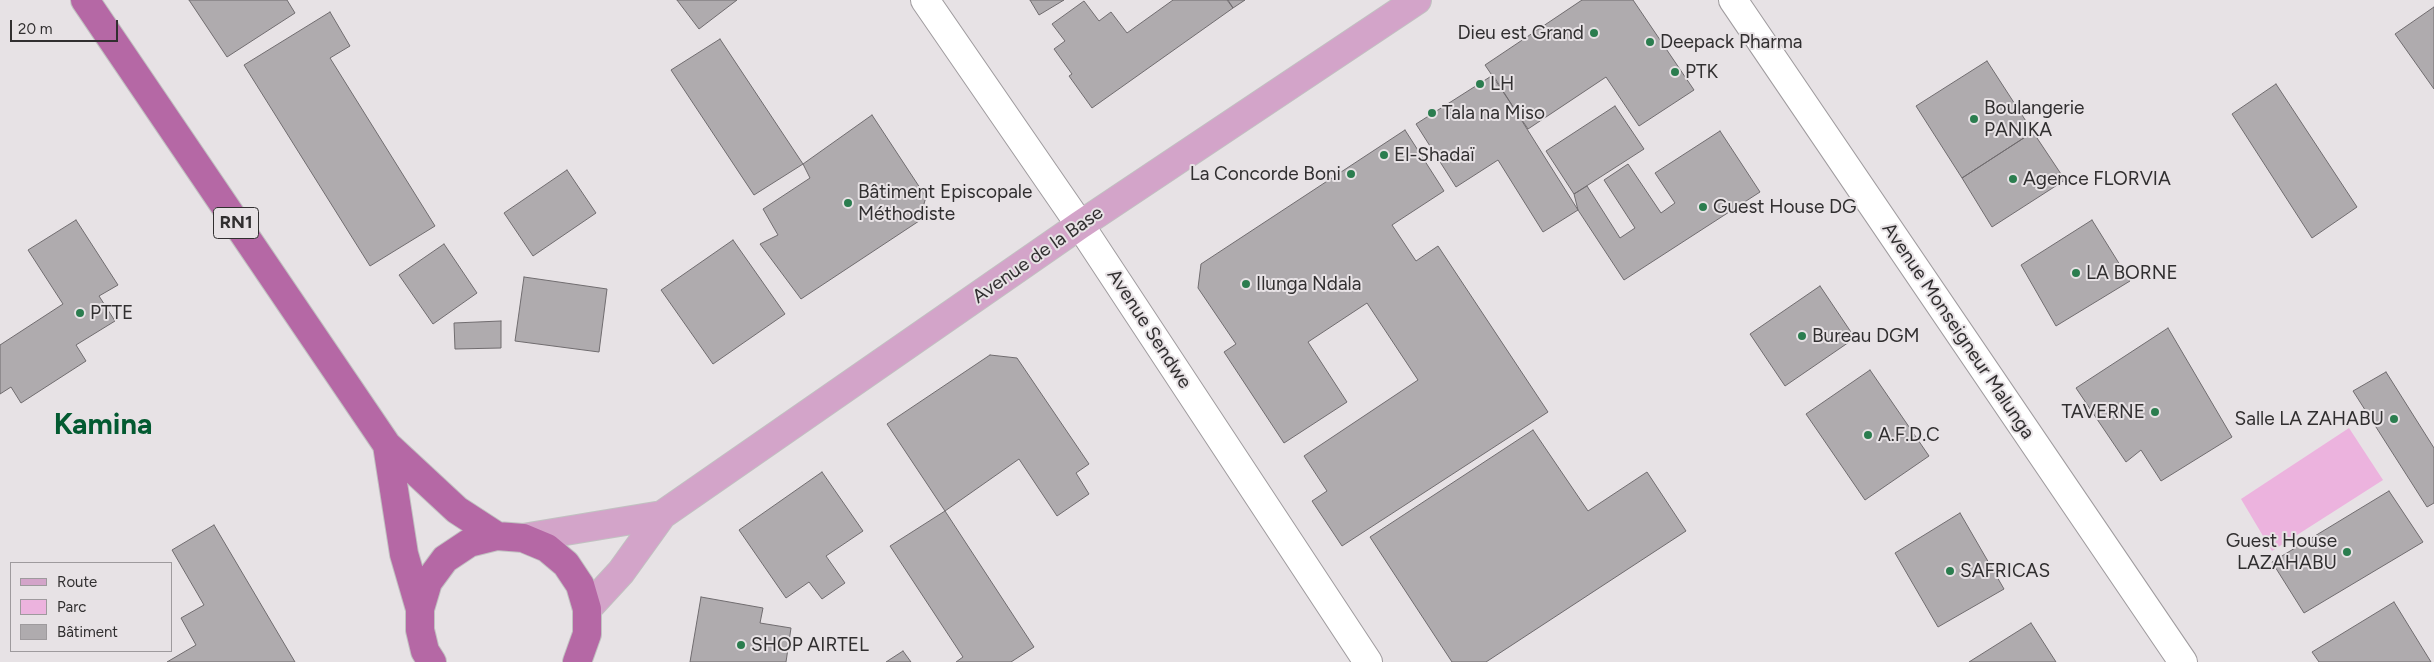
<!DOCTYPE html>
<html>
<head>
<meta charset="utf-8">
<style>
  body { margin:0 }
  #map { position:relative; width:2434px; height:662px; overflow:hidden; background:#e7e2e5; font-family:Figtree,sans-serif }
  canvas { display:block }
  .legend { position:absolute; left:10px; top:562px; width:162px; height:90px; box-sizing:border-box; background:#e7e2e5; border:1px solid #9e9a9d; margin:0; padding:6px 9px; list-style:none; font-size:15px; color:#312f30 }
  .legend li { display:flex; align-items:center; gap:10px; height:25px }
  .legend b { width:25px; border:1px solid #9e9a9d }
  .scale { position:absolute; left:10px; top:20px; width:108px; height:22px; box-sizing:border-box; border:2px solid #312f30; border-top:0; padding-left:6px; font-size:15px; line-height:18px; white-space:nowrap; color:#312f30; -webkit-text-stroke:4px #e7e2e5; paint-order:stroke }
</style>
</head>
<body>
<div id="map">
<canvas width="2434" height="662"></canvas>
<ul class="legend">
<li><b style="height:6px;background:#d3a4c9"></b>Route</li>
<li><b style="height:14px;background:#ecb3de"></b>Parc</li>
<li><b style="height:14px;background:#afabae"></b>Bâtiment</li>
</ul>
<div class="scale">20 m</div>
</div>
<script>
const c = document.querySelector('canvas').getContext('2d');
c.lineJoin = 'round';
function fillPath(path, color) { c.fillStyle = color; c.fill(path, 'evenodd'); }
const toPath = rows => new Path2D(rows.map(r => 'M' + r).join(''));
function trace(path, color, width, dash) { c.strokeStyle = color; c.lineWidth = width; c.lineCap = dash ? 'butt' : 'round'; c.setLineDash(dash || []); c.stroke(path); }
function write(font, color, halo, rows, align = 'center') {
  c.font = font + ' Figtree,sans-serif'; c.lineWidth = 4; c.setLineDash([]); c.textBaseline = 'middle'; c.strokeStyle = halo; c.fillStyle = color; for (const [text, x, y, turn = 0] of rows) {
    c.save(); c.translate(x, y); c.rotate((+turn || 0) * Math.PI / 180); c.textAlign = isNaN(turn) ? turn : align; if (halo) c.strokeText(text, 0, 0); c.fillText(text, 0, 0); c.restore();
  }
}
fillPath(toPath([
  [2349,428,2383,480,2272,551,2241,499]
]), '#ecb3de');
const building = toPath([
  [189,0,287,0,295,13,227,57,189,0],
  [677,0,737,0,699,29,677,0],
  [1030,0,1064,0,1039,15,1030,0],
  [1173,0,1227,0,1233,8,1092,108,1069,76,1072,74,1054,49,1065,41,1052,24,1084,1,1099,21,1111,12,1127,33,1173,0],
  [1228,0,1245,0,1233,8,1228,0],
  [1582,0,1633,0,1694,90,1639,126,1606,77,1528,129,1485,65,1582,0],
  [2434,7,2434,89,2395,34,2434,7],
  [330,12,350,46,330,58,435,226,370,266,244,65,330,12],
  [720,39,803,164,754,195,671,70,720,39],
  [1987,61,2033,132,1962,178,1916,106,1987,61],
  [1493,75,1578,210,1543,232,1498,160,1456,187,1416,124,1493,75],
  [2276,84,2357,207,2312,238,2232,114,2276,84],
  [1615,106,1644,149,1574,194,1546,151,1615,106],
  [872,115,926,197,919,221,801,299,760,244,778,235,763,209,810,178,803,164,872,115],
  [1405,130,1444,191,1392,225,1416,261,1438,246,1548,412,1342,546,1312,501,1327,491,1304,456,1418,380,1367,303,1308,342,1347,402,1284,443,1224,352,1236,344,1198,288,1201,264,1405,130],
  [1720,131,1760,192,1624,280,1578,210,1574,194,1587,186,1620,238,1635,228,1604,180,1628,164,1661,213,1675,203,1655,173,1720,131],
  [2033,132,2065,180,1992,227,1962,178,2033,132],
  [567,170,596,213,533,256,504,213,567,170],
  [76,220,118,285,99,296,115,321,76,345,86,361,21,403,11,387,0,394,0,345,63,304,28,250,76,220],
  [2092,220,2130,281,2056,326,2021,265,2092,220],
  [733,240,785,314,713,364,661,290,733,240],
  [444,244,477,293,433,324,399,275,444,244],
  [524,277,607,289,599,352,515,341,524,277],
  [1820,286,1855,338,1785,386,1750,334,1820,286],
  [501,321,501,348,455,349,454,323,501,321],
  [2168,328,2232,437,2161,481,2141,450,2126,462,2076,388,2168,328],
  [990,355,1017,358,1089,464,1076,473,1089,494,1057,516,1019,459,945,511,887,424,990,355],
  [1870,370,1929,456,1865,500,1806,414,1870,370],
  [2386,372,2434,448,2434,503,2427,507,2353,391,2386,372],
  [1533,430,1588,511,1647,472,1686,531,1486,662,1452,662,1370,537,1533,430],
  [822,472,863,531,826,556,845,583,822,599,809,582,786,598,739,530,822,472],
  [2389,491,2423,542,2304,613,2272,562,2389,491],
  [945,511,1034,647,1011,662,956,662,963,657,890,546,945,511],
  [1960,513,2004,589,1938,627,1895,553,1960,513],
  [214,525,295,662,167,662,196,645,181,618,204,605,172,550,214,525],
  [701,597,763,608,760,623,791,628,786,662,690,662,701,597],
  [2394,602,2431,662,2319,662,2312,652,2394,602],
  [2031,623,2056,662,1969,662,2031,623],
  [903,651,911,662,886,662,903,651]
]);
fillPath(building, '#afabae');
trace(building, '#706c6f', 1);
const minor = toPath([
  [925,0,1080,225,1368,662],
  [1733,0,2183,662]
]);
const major = toPath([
  [523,538,662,515],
  [587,609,621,572,662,515,1080,225,1417,0]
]);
const highway = toPath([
  [85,0,387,445,457,510,497,536],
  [387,445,404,554,420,609],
  [432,662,425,651,420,630,420,609,428,582,445,559,469,543,497,536,523,538,547,548,566,564,580,585,587,609,587,634,577,662]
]);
trace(minor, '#9f9b9e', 30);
trace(major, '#c1c1c1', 30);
trace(highway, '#c1c1c1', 30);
trace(minor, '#fff', 28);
trace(major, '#d3a4c9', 28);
trace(highway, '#b568a5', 28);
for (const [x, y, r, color] of [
  [1594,33,5,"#2b7d4f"],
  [1650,42,5,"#2b7d4f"],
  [1675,72,5,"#2b7d4f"],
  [1480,84,5,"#2b7d4f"],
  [1432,113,5,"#2b7d4f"],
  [1974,119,5,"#2b7d4f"],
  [1384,155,5,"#2b7d4f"],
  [1351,174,5,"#2b7d4f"],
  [2013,179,5,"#2b7d4f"],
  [848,203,5,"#2b7d4f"],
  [1703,207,5,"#2b7d4f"],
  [2076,273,5,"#2b7d4f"],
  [1246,284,5,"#2b7d4f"],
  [80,313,5,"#2b7d4f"],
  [1802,336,5,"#2b7d4f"],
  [2155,412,5,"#2b7d4f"],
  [2394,419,5,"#2b7d4f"],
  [1868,435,5,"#2b7d4f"],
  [2347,552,5,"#2b7d4f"],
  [1950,571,5,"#2b7d4f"],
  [741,645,5,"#2b7d4f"]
]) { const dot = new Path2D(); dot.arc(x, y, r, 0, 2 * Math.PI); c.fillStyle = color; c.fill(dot); trace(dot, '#e7e2e5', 2); }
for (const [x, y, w] of [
  [236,223,45]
]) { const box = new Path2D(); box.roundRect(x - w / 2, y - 15.5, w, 31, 4); c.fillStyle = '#e7e2e5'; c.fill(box); trace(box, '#312f30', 1); }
write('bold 18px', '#312f30', null, [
  ["RN1",236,223]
]);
write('19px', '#312f30', '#e7e2e5', [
  ["Dieu est Grand",1584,33,"right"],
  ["Deepack Pharma",1660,42],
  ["PTK",1685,72],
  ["LH",1490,84],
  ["Boulangerie",1984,108],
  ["PANIKA",1984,130],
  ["Tala na Miso",1442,113],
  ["El-Shadaï",1394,155],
  ["La Concorde Boni",1341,174,"right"],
  ["Agence FLORVIA",2023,179],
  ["Bâtiment Episcopale",858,192],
  ["Méthodiste",858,214],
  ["Guest House DG",1713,207],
  ["LA BORNE",2086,273],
  ["Ilunga Ndala",1256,284],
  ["PTTE",90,313],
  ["Bureau DGM",1812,336],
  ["TAVERNE",2145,412,"right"],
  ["Salle LA ZAHABU",2384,419,"right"],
  ["A.F.D.C",1878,435],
  ["Guest House",2337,541,"right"],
  ["LAZAHABU",2337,563,"right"],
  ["SAFRICAS",1960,571],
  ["SHOP AIRTEL",751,645]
], 'left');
write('19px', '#312f30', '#e7e2e5', [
  ["Avenue de la Base",1038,255,-35],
  ["Avenue Sendwe",1149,329,57],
  ["Avenue Monseigneur Malunga",1958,331,56]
]);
write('bold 29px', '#035a31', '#e7e2e5', [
  ["Kamina",103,426]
]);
</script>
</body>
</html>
